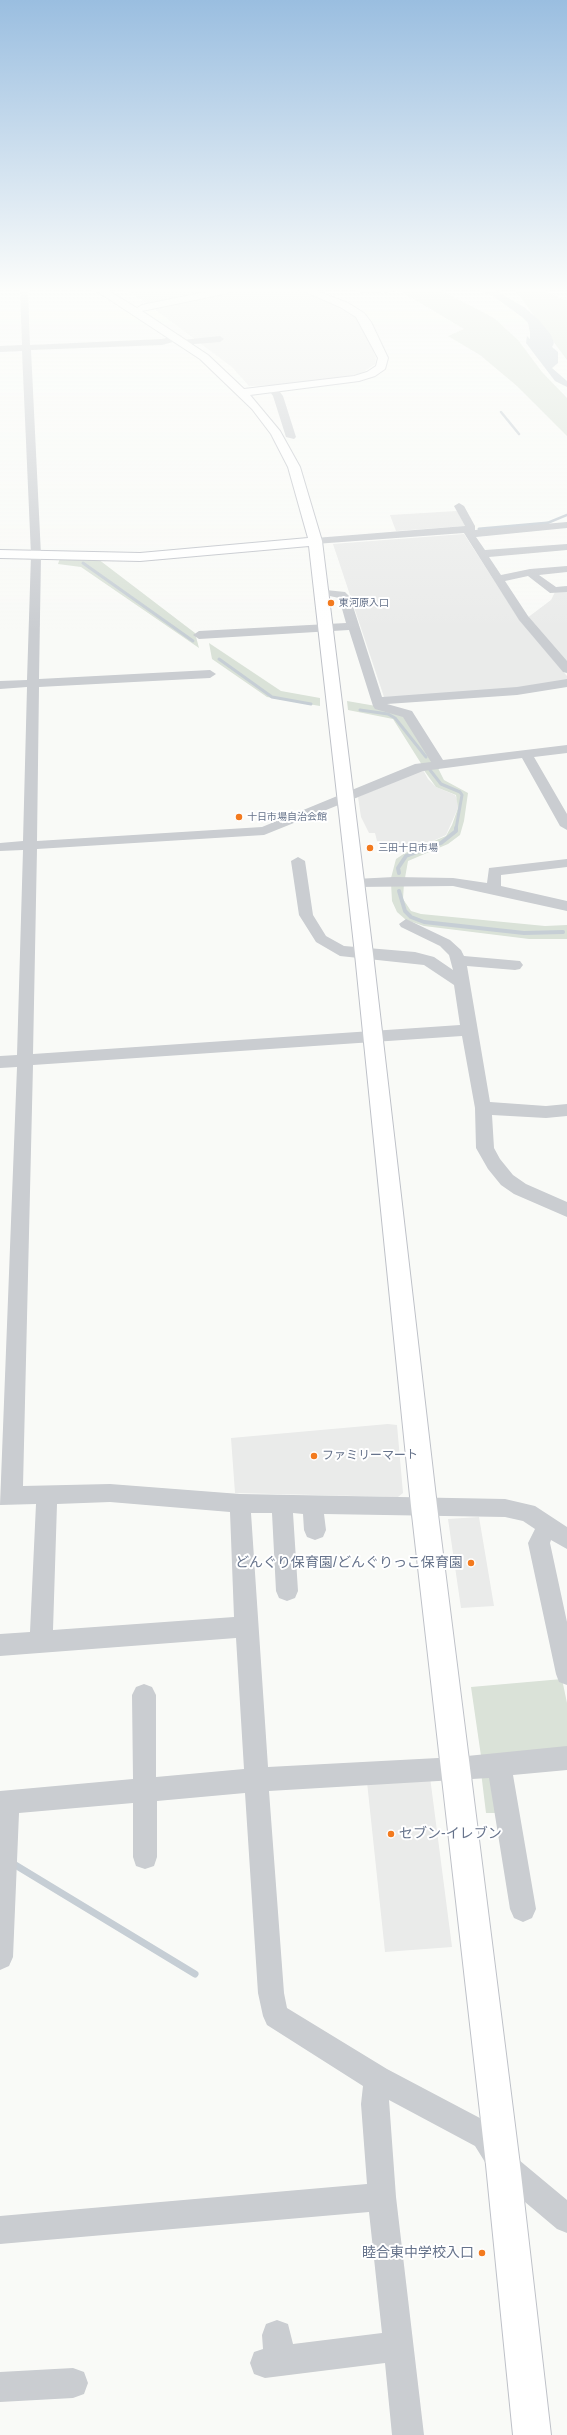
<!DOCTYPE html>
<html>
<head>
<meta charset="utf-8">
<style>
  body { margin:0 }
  canvas { display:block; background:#f9faf7 }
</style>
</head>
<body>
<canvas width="567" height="2435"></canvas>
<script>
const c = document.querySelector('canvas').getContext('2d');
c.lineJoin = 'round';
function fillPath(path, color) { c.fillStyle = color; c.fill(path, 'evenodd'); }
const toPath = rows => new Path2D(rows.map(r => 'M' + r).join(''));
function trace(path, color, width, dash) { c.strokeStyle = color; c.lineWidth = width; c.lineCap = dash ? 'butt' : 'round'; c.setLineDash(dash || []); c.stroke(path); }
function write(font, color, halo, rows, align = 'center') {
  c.font = font + ' Arial,"Noto Sans JP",sans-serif'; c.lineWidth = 4; c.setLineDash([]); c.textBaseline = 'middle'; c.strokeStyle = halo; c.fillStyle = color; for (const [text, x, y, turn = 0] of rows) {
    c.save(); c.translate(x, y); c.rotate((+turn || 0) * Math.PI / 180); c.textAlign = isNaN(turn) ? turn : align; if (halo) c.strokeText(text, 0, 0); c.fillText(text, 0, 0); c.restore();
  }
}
fillPath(toPath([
  [123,290,293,290,306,292,346,310,356,316,376,357,375,364,362,373,339,378,278,385,249,386,232,367,138,297],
  [457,511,465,526,396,531,390,515],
  [464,534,519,619,567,676,567,681,502,691,384,697,333,544],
  [567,591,567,663,527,618,551,600,555,592],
  [423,770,428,779,436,787,455,795,457,799,458,808,446,835,424,845,398,846,377,841,375,833,369,833,361,817,358,797],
  [388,1424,397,1425,403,1493,398,1497,235,1493,231,1438],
  [479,1517,494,1606,461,1608,448,1519],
  [430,1777,452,1947,385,1952,367,1782]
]), '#eaebea');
fillPath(toPath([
  [353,290,440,290,494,318,518,340,542,372,567,398,567,436,517,386,480,355,448,336,464,329,400,291,367,294],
  [515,290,543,290,567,301,567,360],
  [60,558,98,559,195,633,199,648,81,567,58,564],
  [209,643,281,691,320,698,320,706,267,697,212,659],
  [347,701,376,706,404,715,437,763,422,765,393,719,348,710],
  [437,766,444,780,468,793,464,821,460,835,448,844,408,861,405,878,391,878,396,859,405,853,446,836,452,825,458,808,456,795,436,787,423,769],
  [391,883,404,883,403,899,411,911,421,914,545,926,567,925,567,939,529,939,424,926,406,920,397,912,392,901],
  [562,1679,567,1703,567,1749,481,1756,471,1687],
  [481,1772,494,1778,499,1813,486,1813]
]), '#dae2d8');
fillPath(toPath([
  [478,290,495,290,524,307,539,320,551,335,554,343,552,347,558,352,558,363,552,368,567,381,567,387,555,381,526,343,527,336,530,339,530,333,528,323,522,317,493,296]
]), '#c6ced5');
trace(toPath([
  [501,412,519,434],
  [545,524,567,515]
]), '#c6ced5', 2.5);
trace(toPath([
  [479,529,547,523],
  [83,563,193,641],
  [219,659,272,697,311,704],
  [360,710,388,714,395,718,426,757],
  [430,770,441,784,460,792,462,795,456,829]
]), '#c6ced5', 3);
trace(toPath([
  [399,873,398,868,406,856,441,843,456,831,456,828],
  [399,891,405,911,411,917,424,922,524,933,563,932]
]), '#c6ced5', 4);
trace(toPath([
  [12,1863,195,1974]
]), '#c6ced5', 7);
const secondary = toPath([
  [95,290,107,290,137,308,142,305,215,290,233,290,228,293,142,311,208,355,244,389,354,376,367,372,376,366,378,358,356,317,340,307,301,290,314,290,348,303,364,313,371,322,388,358,385,369,375,376,359,381,250,395,280,431,300,467,322,541,373,954,437,1506,520,2165,551,2435,513,2435,486,2165,411,1506,355,954,309,546,140,561,0,558,0,550,140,553,308,538,288,467,271,434,252,409,200,359,95,290]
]);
trace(secondary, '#bec1c8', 2);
fillPath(toPath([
  [20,290,28,290,30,345,162,339,179,335,182,336,182,340,220,336,224,339,220,342,183,345,180,344,180,340,162,345,31,350,41,555,39,679,210,670,216,674,210,678,39,687,37,841,262,827,415,764,431,762,403,717,375,709,373,706,349,630,199,639,193,635,199,631,346,623,339,598,316,593,316,589,345,592,350,597,382,697,517,687,567,679,567,687,517,695,387,704,412,711,443,760,567,745,567,753,534,757,567,814,567,830,560,826,522,758,423,771,264,835,37,849,33,1054,460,1025,454,985,424,965,340,956,316,942,299,915,291,861,298,857,305,861,313,915,326,936,344,946,415,952,434,957,453,970,449,955,440,946,401,927,399,924,406,919,450,940,461,950,464,956,520,961,523,965,520,969,515,970,467,966,490,1102,546,1106,567,1104,567,1116,546,1118,492,1115,494,1148,500,1159,513,1175,526,1184,567,1202,567,1217,514,1194,501,1185,488,1169,476,1148,475,1108,462,1036,33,1065,23,1486,110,1484,240,1494,505,1499,535,1506,567,1527,567,1549,551,1540,550,1543,567,1622,567,1685,559,1682,556,1674,528,1543,535,1529,523,1521,505,1517,324,1514,326,1530,323,1537,315,1540,307,1537,304,1530,303,1514,293,1513,298,1591,295,1598,287,1601,279,1598,276,1591,272,1513,251,1513,268,1767,457,1757,567,1746,567,1770,513,1775,536,1909,532,1918,523,1922,514,1918,510,1909,489,1778,269,1791,284,1993,287,2008,387,2069,495,2126,513,2155,567,2200,567,2233,557,2229,493,2175,475,2146,389,2100,396,2197,424,2435,392,2435,385,2363,265,2378,254,2374,250,2363,254,2352,263,2349,262,2335,266,2324,277,2320,288,2324,293,2344,382,2333,369,2212,0,2244,0,2216,367,2184,361,2104,363,2086,267,2025,263,2016,258,1993,245,1793,157,1801,157,1857,154,1866,145,1869,136,1866,133,1857,133,1803,19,1813,13,1957,9,1966,0,1970,0,1791,133,1779,132,1695,136,1687,144,1684,152,1687,156,1695,156,1777,244,1769,236,1638,0,1656,0,1634,30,1632,36,1504,0,1505,17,1067,0,1068,0,1056,17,1055,23,850,0,851,0,843,23,841,27,687,0,689,0,681,27,680,31,555,22,351,0,352,0,346,22,345,20,290],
  [110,1502,230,1512,234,1617,53,1630,57,1504,110,1502],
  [270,387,276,387,283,396,296,437,294,439,286,437,273,396,268,389,270,387],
  [459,503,464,506,475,526,475,530,567,522,567,528,476,537,485,550,567,544,567,550,489,557,501,575,530,569,567,566,567,572,539,575,556,587,567,586,567,592,550,593,528,576,505,581,528,616,567,661,567,673,563,672,519,620,464,533,315,544,310,541,315,538,465,526,454,506,459,503],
  [567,859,567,867,501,875,501,886,567,901,567,911,453,886,355,887,348,883,355,879,394,877,453,878,487,883,489,868,567,859],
  [73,2368,84,2372,88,2383,84,2394,73,2398,0,2402,0,2372,73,2368]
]), '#cacdd1');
fillPath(secondary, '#fff');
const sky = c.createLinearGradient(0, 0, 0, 631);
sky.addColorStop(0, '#9abee0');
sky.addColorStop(0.46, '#fcfdfb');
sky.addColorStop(1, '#fcfdfb00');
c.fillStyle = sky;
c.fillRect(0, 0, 567, 631);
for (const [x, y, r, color] of [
  [331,603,4,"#f37a1e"],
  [239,817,4,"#f37a1e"],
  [370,848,4,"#f37a1e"],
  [314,1456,4,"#f37a1e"],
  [471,1563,4,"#f37a1e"],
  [391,1834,4,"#f37a1e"],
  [482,2253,4,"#f37a1e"]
]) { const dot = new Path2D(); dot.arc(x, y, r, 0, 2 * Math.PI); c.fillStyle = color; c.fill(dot); trace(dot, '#fff', 1.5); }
write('10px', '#66738b', '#fff', [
  ["東河原入口",339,603],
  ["十日市場自治会館",247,817],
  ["三田十日市場",378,848]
], 'left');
write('12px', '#66738b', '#fff', [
  ["ファミリーマート",322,1456]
], 'left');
write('14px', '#66738b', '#fff', [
  ["どんぐり保育園/どんぐりっこ保育園",463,1563],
  ["セブン-イレブン",399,1834,"left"],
  ["睦合東中学校入口",474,2253]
], 'right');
</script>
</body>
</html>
